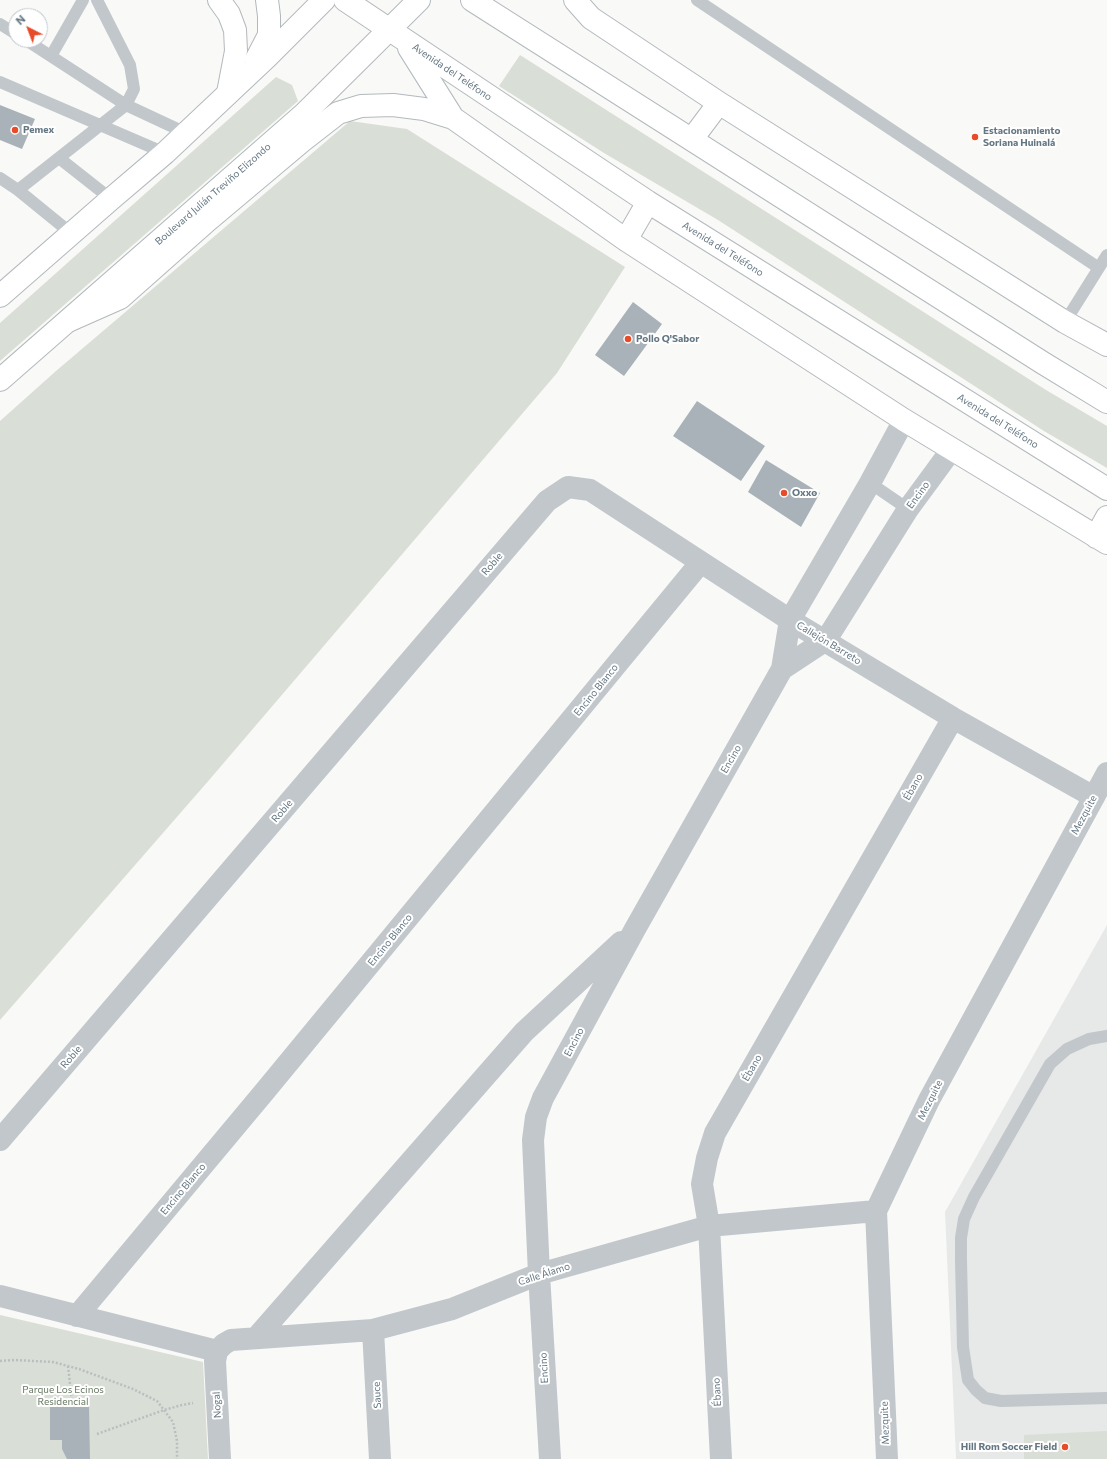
<!DOCTYPE html>
<html>
<head>
<meta charset="utf-8">
<style>
  body { margin:0 }
  #map { position:relative; width:1107px; height:1459px; overflow:hidden; background:#f9f9f7; font-family:Commissioner,sans-serif }
  canvas { display:block }
  .north { position:absolute; left:8px; top:8px; width:40px; height:40px; box-sizing:border-box; background:#fff; border:1px solid #c1c8cd; border-radius:50%; rotate:318deg; font-size:11px; font-weight:700; line-height:16px; text-align:center; color:#637682 }
  .north::after { content:''; display:block; margin:auto; width:14px; height:18px; background:#e74b28; clip-path:polygon(50% 0,100% 100%,50% 72%,0 100%) }
</style>
</head>
<body>
<div id="map">
<canvas width="1107" height="1459"></canvas>
<div class="north">N</div>
</div>
<script>
const c = document.querySelector('canvas').getContext('2d');
c.lineJoin = 'round';
function fillPath(path, color) { c.fillStyle = color; c.fill(path, 'evenodd'); }
const toPath = rows => new Path2D(rows.map(r => 'M' + r).join(''));
function trace(path, color, width, dash) { c.strokeStyle = color; c.lineWidth = width; c.lineCap = dash ? 'butt' : 'round'; c.setLineDash(dash || []); c.stroke(path); }
function write(font, color, halo, rows, align = 'center') {
  c.font = font + ' Commissioner,sans-serif'; c.lineWidth = 4; c.setLineDash([]); c.textBaseline = 'middle'; c.strokeStyle = halo; c.fillStyle = color; for (const [text, x, y, turn = 0] of rows) {
    c.save(); c.translate(x, y); c.rotate((+turn || 0) * Math.PI / 180); c.textAlign = isNaN(turn) ? turn : align; if (halo) c.strokeText(text, 0, 0); c.fillText(text, 0, 0); c.restore();
  }
}
fillPath(toPath([
  [1107,925,1107,1459,956,1459,945,1212]
]), '#e7e8e8');
fillPath(toPath([
  [520,55,1046,390,1107,426,1107,468,1044,431,718,220,604,153,499,86],
  [276,77,292,85,298,101,0,361,0,323],
  [350,121,407,129,625,267,557,373,210,779,0,1020,0,421,56,371],
  [0,1315,203,1362,208,1459,0,1459],
  [1107,1431,1107,1459,1024,1459,1024,1435]
]), '#d9ded6');
fillPath(toPath([
  [0,105,35,119,22,149,0,140],
  [633,302,662,324,624,376,595,355],
  [697,401,765,446,741,481,673,436],
  [766,460,820,493,801,527,748,492],
  [89,1406,90,1459,67,1459,62,1449,62,1440,50,1440,50,1407]
]), '#a9b2b8');
const secondary = toPath([
  [256,60,269,35,269,16,267,0],
  [0,296,111,199,165,153,268,56,324,0],
  [0,380,304,114,419,0]
]);
const primary = toPath([
  [219,0,229,14,235,30,236,51,228,93],
  [345,0,648,202,1107,489],
  [472,0,1043,363,1107,402],
  [575,0,591,18,719,103,1065,322,1107,345],
  [409,48,453,118,626,240,904,420,1107,543],
  [692,139,719,103],
  [626,240,648,202],
  [68,321,120,298,208,220,302,141,338,113,361,106,393,105,424,109,453,118],
  [1096,537,1107,517]
]);
trace(secondary, '#b2b9be', 24);
trace(primary, '#b3b9bd', 24);
trace(toPath([
  [0,1361,14,1360,53,1362,79,1369,133,1389,157,1401,173,1422,177,1441,177,1459],
  [68,1366,72,1402],
  [97,1434,164,1410,182,1405,193,1403]
]), '#babec1', 2.5, [2, 2]);
trace(toPath([
  [697,0,1099,268],
  [0,24,16,34],
  [26,40,126,105,186,133],
  [51,56,83,0],
  [0,82,165,153],
  [59,158,111,199],
  [0,178,18,190,72,234],
  [18,190,126,105,134,89,130,65,97,0],
  [1065,322,1107,255],
  [870,483,908,509],
  [1107,1036,1089,1039,1067,1049,1050,1064,974,1197,964,1219,961,1238,961,1260,963,1347,968,1380,976,1390,985,1398,1001,1401,1107,1398]
]), '#c2c7cb', 12);
trace(toPath([
  [782,669,826,640,908,509,952,449],
  [0,1140,547,501,568,487,590,490,790,620,953,718,1094,797],
  [0,1296,217,1351],
  [77,1316,265,1091,701,562],
  [373,1330,380,1459],
  [256,1338,524,1032,621,942],
  [217,1351,224,1344,231,1340,373,1330,452,1309,539,1274,709,1226,876,1211],
  [217,1351,215,1361,220,1459],
  [550,1459,539,1274,533,1140,536,1117,543,1098,635,929,782,669,790,620,870,483,904,420],
  [721,1459,709,1226,702,1184,707,1158,715,1133,953,718],
  [887,1459,876,1211,929,1100,1107,773]
]), '#c2c7cb', 22);
trace(secondary, '#fff', 22);
trace(primary, '#fff', 22);
for (const [x, y, r, color] of [
  [15,130,4,"#e74b28"],
  [975,137,4,"#e74b28"],
  [628,339,4,"#e74b28"],
  [784,493,4,"#e74b28"],
  [1065,1447,4,"#e74b28"]
]) { const dot = new Path2D(); dot.arc(x, y, r, 0, 2 * Math.PI); c.fillStyle = color; c.fill(dot); trace(dot, '#fff', 1.5); }
write('10px', '#637682', '#fff', [
  ["Avenida del Teléfono",452,72,34],
  ["Boulevard Julián Treviño Elizondo",213,194,-41],
  ["Avenida del Teléfono",723,249,32],
  ["Avenida del Teléfono",998,421,32],
  ["Encino",918,495,-54],
  ["Roble",492,564,-49],
  ["Callejón Barreto",829,643,31],
  ["Encino Blanco",596,690,-51],
  ["Encino",731,759,-60],
  ["Ébano",913,787,-60],
  ["Roble",282,811,-49],
  ["Mezquite",1084,815,-62],
  ["Encino Blanco",390,940,-51],
  ["Encino",574,1042,-62],
  ["Roble",71,1057,-49],
  ["Ébano",752,1068,-60],
  ["Mezquite",930,1100,-63],
  ["Encino Blanco",183,1189,-50],
  ["Calle Álamo",544,1274,-18],
  ["Encino",544,1368,-93],
  ["Ébano",717,1392,-93],
  ["Sauce",377,1395,-93],
  ["Nogal",217,1405,-93],
  ["Mezquite",885,1423,-92]
]);
write('bold 10px', '#637682', '#fff', [
  ["Pemex",23,130],
  ["Estacionamiento",983,131],
  ["Soriana Huinalá",983,143],
  ["Pollo Q'Sabor",636,339],
  ["Oxxo",792,493],
  ["Hill Rom Soccer Field",1057,1447,"right"]
], 'left');
write('10px', '#687a63', '#fff', [
  ["Parque Los Ecinos",63,1390],
  ["Residencial",63,1402]
]);
</script>
</body>
</html>
